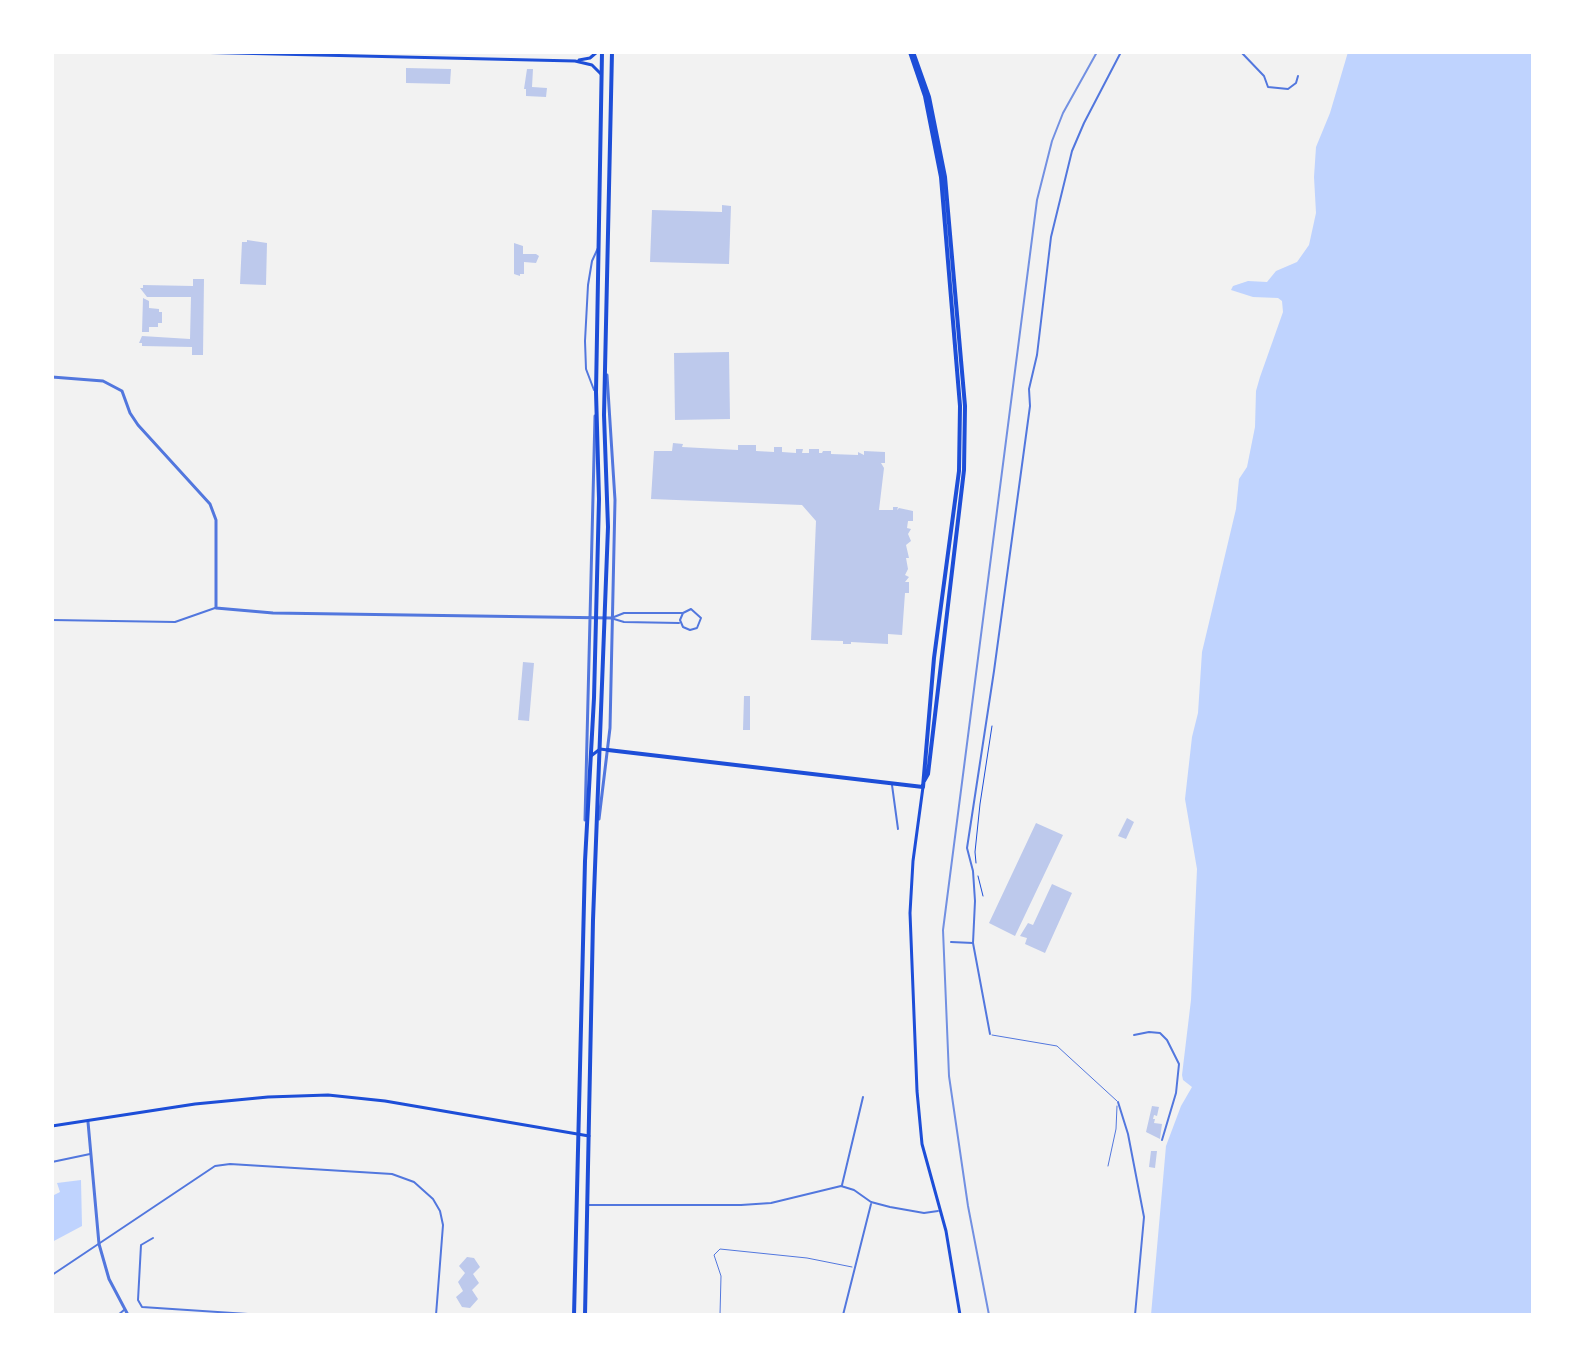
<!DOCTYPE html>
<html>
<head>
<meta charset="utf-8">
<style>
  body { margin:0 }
  #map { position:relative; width:1585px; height:1367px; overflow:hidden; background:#f2f2f2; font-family:Commissioner,sans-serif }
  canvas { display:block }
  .frame { position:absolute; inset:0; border:54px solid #fff; pointer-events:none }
</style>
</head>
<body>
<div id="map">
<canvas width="1585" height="1367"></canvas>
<div class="frame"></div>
</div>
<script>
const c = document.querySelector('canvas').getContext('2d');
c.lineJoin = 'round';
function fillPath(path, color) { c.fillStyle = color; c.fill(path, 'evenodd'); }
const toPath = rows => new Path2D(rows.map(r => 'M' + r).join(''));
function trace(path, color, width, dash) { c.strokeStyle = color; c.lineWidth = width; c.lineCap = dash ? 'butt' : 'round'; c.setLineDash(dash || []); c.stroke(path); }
fillPath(toPath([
  [1348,52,1533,52,1533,1315,1151,1315,1166,1146,1181,1106,1192,1087,1183,1080,1182,1075,1191,1000,1197,869,1185,799,1192,737,1198,713,1202,652,1236,509,1239,479,1247,467,1255,427,1256,391,1260,377,1283,312,1282,301,1278,298,1253,297,1231,290,1233,286,1248,281,1267,282,1276,271,1297,262,1309,245,1316,213,1314,177,1316,147,1330,113],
  [81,1180,82,1226,52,1242,52,1204,54,1195,60,1192,57,1183]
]), '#bfd3fe');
fillPath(toPath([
  [406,68,451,69,450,84,406,83],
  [527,69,533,69,532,87,547,88,546,97,526,96,526,89,524,89],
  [722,205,731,206,729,264,650,262,652,210,722,212],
  [247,240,267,243,266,285,240,284,242,242,247,242],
  [514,243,523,246,523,254,536,254,539,256,536,263,524,262,524,274,520,274,520,276,514,274],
  [193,279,204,279,203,355,192,355,192,347,142,346,142,343,139,343,142,336,190,339,191,297,147,297,140,288,143,288,143,285,193,286],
  [143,298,149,301,149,308,159,309,159,312,162,312,162,323,158,323,158,327,149,327,149,332,142,332],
  [729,352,730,419,675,420,674,353],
  [673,443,683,444,682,447,738,450,738,445,756,445,756,451,774,452,774,447,782,447,782,452,796,453,796,449,803,449,802,453,809,453,809,449,819,449,819,453,822,453,823,451,831,451,831,454,858,455,858,452,864,455,864,451,885,452,885,463,881,463,884,468,879,510,893,510,893,507,898,507,897,510,899,508,913,511,913,521,908,521,907,528,911,529,908,534,911,541,906,545,909,558,906,558,908,569,905,575,909,577,905,582,909,582,909,593,905,593,902,635,888,634,888,644,851,642,851,644,843,644,843,641,811,640,816,521,802,505,651,499,654,451,672,451],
  [523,662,534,663,529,721,518,720],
  [744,696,750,696,750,730,743,730],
  [1127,818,1134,822,1126,839,1118,836],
  [1036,823,1063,835,1015,936,989,923],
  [1052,884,1072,893,1045,953,1025,944,1027,938,1020,936,1028,923,1033,925],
  [1152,1106,1159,1107,1157,1116,1154,1115,1153,1119,1155,1119,1154,1123,1162,1124,1160,1139,1146,1132],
  [1151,1151,1157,1151,1155,1168,1149,1167],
  [467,1257,474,1258,480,1267,473,1274,479,1283,472,1290,478,1299,470,1308,462,1307,456,1297,463,1291,458,1282,465,1273,459,1266]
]), '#bdc9ec');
trace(toPath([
  [976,863,975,852,980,804,992,726],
  [978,876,983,896]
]), '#1d4ed8', 1);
trace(toPath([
  [992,1035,1057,1046,1117,1101],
  [1108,1166,1116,1129,1117,1106],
  [720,1315,721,1276,714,1255,720,1249,807,1258,852,1267]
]), '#5277de', 1);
trace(toPath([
  [1241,52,1264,76,1268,87,1288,89,1296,83,1298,76],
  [594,390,586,369,585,341,588,285,592,261,598,248],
  [614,617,624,613,683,613,691,609,701,618,697,628,690,630,683,627,680,620,683,613],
  [614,619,624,622,679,623],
  [52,620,175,622,215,608],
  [892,785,898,829],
  [951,942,973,943],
  [990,1034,973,943,975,901,973,871,967,848,994,671,1030,406,1029,389,1037,355,1051,237,1072,151,1084,123,1121,52],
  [1134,1035,1149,1032,1160,1033,1167,1040,1179,1064,1176,1093,1162,1140],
  [1118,1102,1128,1134,1144,1217,1135,1315],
  [52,1162,90,1154],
  [842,1185,863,1097],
  [589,1205,741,1205,771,1203,841,1186,854,1190,871,1202,890,1207,924,1213,938,1211],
  [153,1238,141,1245,138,1300,142,1307,263,1315],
  [52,1275,215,1166,230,1164,392,1174,414,1182,433,1199,440,1211,443,1225,436,1315],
  [118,1315,124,1310],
  [843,1315,871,1204]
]), '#5277de', 2);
trace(toPath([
  [52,377,103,381,122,391,130,413,138,425,210,504,216,520,216,608,273,613,612,618],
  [599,819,610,728,615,500,607,375],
  [585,820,595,416],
  [88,1122,99,1244,109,1279,128,1315]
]), '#5277de', 3);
trace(toPath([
  [189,52,575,61,592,65,601,74],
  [579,60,590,58,597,52],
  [591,756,600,749,608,750],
  [923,787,913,861,910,913,917,1091,922,1144,946,1231,960,1315],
  [52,1126,195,1104,268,1097,328,1095,385,1101,589,1136]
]), '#1d4ed8', 3);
trace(toPath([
  [913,52,929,97,945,177,965,406,964,470,928,774,924,781],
  [608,750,923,787,934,658,959,471,960,406,941,177,925,96,910,52]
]), '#1d4ed8', 4);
trace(toPath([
  [574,1315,585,861,594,698,599,499,596,392,602,52],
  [585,1315,593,920,608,527,604,415,612,52]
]), '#1d4ed8', 4);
trace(toPath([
  [989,1315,968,1206,949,1076,943,930,1037,200,1052,141,1063,113,1097,52]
]), '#7290e2', 2);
</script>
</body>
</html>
